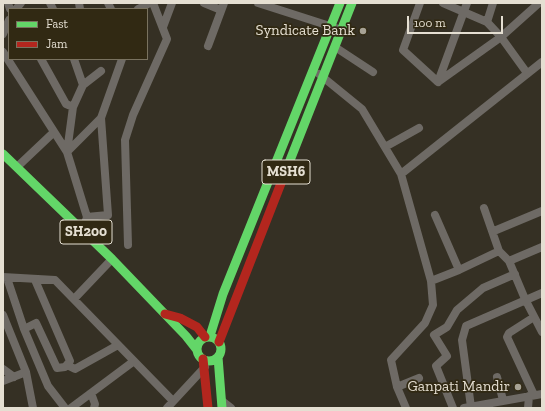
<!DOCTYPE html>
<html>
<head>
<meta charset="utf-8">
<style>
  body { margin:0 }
  #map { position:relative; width:545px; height:411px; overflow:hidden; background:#353024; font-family:"Zilla Slab",serif }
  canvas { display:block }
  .frame { position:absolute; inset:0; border:4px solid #e5dfd2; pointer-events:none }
  .legend { position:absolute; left:8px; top:8px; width:140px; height:52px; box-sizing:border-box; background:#312913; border:1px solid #79725f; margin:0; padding:5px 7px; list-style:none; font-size:12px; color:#e5dfd2 }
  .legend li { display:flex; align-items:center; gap:8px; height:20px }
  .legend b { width:20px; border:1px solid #79725f }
  .scale { position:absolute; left:407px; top:16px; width:96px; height:18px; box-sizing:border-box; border:2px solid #e5dfd2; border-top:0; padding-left:5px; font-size:12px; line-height:14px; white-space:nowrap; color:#e5dfd2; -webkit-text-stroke:3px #312913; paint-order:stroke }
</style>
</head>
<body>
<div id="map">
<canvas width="545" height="411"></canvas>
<div class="frame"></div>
<ul class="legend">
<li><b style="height:5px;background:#63d668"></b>Fast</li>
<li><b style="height:5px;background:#b3261e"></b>Jam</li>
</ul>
<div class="scale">100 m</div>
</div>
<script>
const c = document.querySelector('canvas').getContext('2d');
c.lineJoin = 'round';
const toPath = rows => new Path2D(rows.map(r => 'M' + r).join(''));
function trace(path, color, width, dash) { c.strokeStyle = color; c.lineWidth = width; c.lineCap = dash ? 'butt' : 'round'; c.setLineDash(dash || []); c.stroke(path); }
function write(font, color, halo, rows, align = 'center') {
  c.font = font + ' "Zilla Slab",serif'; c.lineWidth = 3.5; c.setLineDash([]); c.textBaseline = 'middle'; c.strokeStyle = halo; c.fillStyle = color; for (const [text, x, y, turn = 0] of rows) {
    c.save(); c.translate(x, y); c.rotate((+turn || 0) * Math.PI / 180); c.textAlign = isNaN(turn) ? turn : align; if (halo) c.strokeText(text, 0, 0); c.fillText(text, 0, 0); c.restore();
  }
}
trace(toPath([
  [8,3,10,9],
  [50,3,53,9],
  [79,3,80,9],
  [108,3,111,9],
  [204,3,221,10],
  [258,3,336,28],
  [420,3,403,50,438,82],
  [443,3,487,22,501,37,527,73],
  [16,9,21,3],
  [138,9,150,3],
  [487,22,493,3],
  [163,27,172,3],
  [3,34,9,20],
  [208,46,224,3],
  [335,47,373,72],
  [3,52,67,152,87,217,83,230],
  [41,59,66,104,73,107],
  [319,74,362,109,401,174,431,281,433,305,425,323,391,360,397,387,406,408],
  [438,82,501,37,539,3],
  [438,82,467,3],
  [83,85,101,71],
  [385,147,419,128],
  [67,152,101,118,122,59],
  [67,152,73,107,83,85,74,59],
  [17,167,54,132],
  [401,174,542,62],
  [484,208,499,251,509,261,525,299,542,332],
  [435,215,459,270],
  [87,217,108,215,101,118],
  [494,231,542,211],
  [128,245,125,140,133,115,167,39,153,3],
  [509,261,542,247],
  [3,277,55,280,173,401],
  [7,278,24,329,48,386,65,408],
  [431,281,459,270,499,251],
  [74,299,112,259],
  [3,315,26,372,33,408],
  [24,329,36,323,57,368,65,367,70,361,35,280],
  [67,365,75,369,118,345],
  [3,369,14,377],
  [497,377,503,400],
  [3,381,26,372],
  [397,387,419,378],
  [91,393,95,404,94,408],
  [534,395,507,337,509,333,534,317],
  [222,401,231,408],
  [471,407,462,340,466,326,542,293],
  [71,408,134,361],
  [167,408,205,367],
  [453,408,436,366,447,356,434,335,447,327,457,310,483,288,515,274],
  [464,408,542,394],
  [528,408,529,396]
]), '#6e6a65', 8);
trace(toPath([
  [3,154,112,259,186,336,197,350],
  [285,173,352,3],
  [210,336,223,294,340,3],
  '197 349a12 12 0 1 1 24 0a12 12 0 1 1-24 0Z',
  [218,357,222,408]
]), '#63d668', 9);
trace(toPath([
  [165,314,180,318,197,327,205,337],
  [219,342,285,173],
  [203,359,208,408]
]), '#b3261e', 9);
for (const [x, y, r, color] of [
  [363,31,4,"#a7a295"],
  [518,387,4,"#a7a295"]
]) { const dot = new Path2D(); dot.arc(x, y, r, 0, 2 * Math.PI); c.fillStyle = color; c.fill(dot); trace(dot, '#312913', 1.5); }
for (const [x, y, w] of [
  [286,172,48],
  [86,232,52]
]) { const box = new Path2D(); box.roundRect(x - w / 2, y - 12, w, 24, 3); c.fillStyle = '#312913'; c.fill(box); trace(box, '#e5dfd2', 1); }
write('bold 14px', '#e5dfd2', null, [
  ["MSH6",286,172],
  ["SH200",86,232]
]);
write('15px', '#e5dfd2', '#312913', [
  ["Syndicate Bank",355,31],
  ["Ganpati Mandir",510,387]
], 'right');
</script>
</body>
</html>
